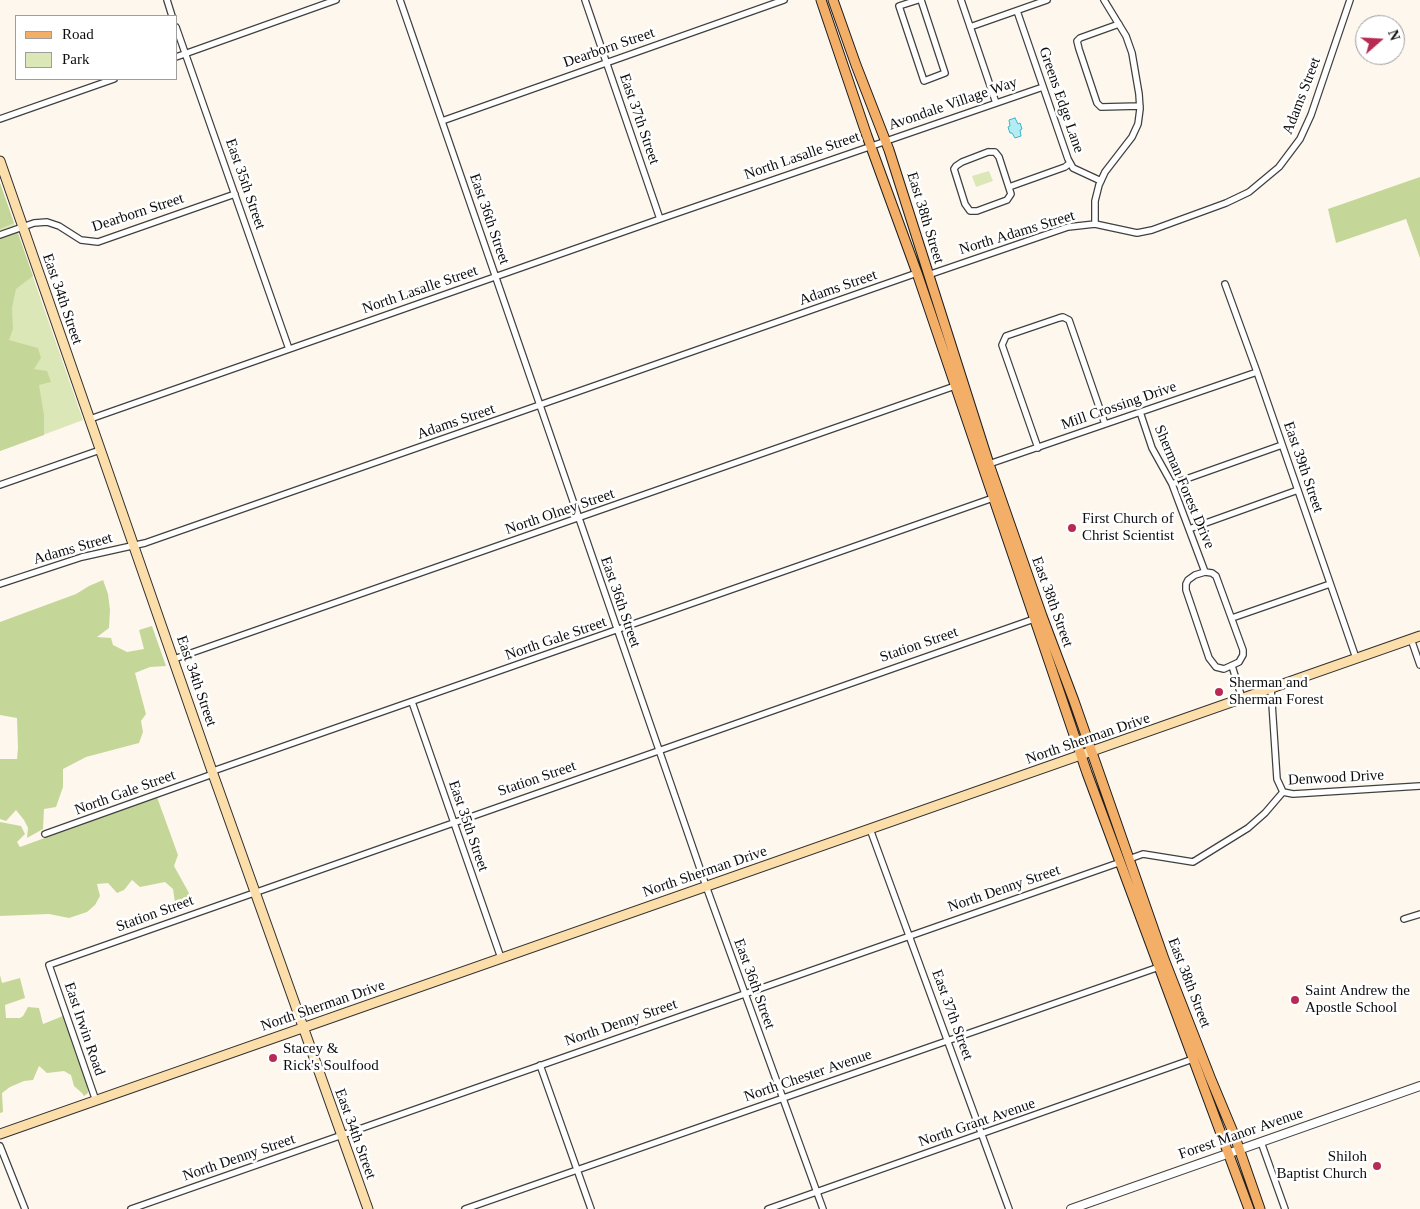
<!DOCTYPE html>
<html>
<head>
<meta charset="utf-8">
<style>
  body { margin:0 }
  #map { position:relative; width:1420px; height:1209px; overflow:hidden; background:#fef7ed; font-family:Georgia,serif }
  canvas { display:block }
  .legend { position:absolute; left:15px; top:15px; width:162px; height:65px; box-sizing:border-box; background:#fff; border:1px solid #9e9e9e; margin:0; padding:6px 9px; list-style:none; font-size:15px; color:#0d0d0d }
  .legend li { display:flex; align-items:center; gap:10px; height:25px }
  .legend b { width:25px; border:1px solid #9e9e9e }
  .north { position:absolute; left:1355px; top:15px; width:50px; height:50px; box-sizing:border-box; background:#fff; border:1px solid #9e9e9e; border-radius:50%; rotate:71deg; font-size:14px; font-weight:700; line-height:20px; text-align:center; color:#0d0d0d }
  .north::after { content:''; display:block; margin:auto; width:18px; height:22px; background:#b72a54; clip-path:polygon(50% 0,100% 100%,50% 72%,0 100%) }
</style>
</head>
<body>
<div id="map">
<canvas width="1420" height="1209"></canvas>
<ul class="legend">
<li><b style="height:6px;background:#f3af68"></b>Road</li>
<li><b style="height:14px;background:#dce7b8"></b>Park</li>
</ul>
<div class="north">N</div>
</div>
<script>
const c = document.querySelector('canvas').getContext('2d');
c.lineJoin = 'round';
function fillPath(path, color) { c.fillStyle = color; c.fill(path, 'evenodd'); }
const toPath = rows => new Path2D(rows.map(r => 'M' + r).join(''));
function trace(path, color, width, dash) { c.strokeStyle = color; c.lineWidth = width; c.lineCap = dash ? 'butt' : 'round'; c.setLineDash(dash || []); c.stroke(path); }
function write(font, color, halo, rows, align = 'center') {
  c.font = font + ' Georgia,serif'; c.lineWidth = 5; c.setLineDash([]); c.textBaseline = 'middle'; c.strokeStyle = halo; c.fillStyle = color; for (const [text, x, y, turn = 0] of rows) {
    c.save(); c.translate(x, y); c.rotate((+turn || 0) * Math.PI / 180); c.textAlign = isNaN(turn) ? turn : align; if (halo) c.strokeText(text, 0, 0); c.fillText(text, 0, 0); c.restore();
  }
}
fillPath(toPath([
  [989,171,993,181,976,187,972,176],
  [0,183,83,420,0,451]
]), '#dce7b8');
fillPath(toPath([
  [1420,177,1420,258,1406,219,1336,243,1328,209],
  [0,183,14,223,0,229],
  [18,233,33,276,16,289,12,308,13,329,9,340,38,348,41,358,34,369,47,371,51,382,39,385,44,415,44,435,0,451,0,239],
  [103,580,108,594,110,610,109,628,97,637,111,638,113,645,127,652,144,649,139,630,152,626,166,666,150,667,135,673,146,714,141,721,143,732,139,743,86,757,63,769,63,787,56,807,44,809,43,829,27,838,28,828,24,820,16,810,6,821,0,819,0,759,17,759,18,748,17,718,0,715,0,622,76,594,89,586],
  [157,797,178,855,174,866,189,893,187,905,176,909,173,889,165,882,140,887,132,880,124,890,117,893,108,883,97,884,100,896,95,905,87,912,69,918,49,914,0,916,0,822,21,826,25,834,17,842,20,847],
  [0,975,2,983,20,978,25,998,5,1005,6,1018,20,1018,23,1016,28,1007,39,1008,43,1024,63,1016,87,1082,88,1093,84,1096,82,1093,74,1086,71,1075,64,1071,47,1073,39,1066,33,1080,24,1081,10,1087,2,1093,3,1112,0,1113]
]), '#c5d798');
const water = toPath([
  [1015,118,1018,124,1020,123,1022,129,1020,130,1021,136,1015,138,1012,133,1010,133,1008,127,1010,126,1009,120,1015,118]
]);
fillPath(water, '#b4ecf4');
trace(water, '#3eb4c8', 1);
const minor = toPath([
  [167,0,172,16],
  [400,0,706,886,823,1209],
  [585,0,660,219],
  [918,0,899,6,924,81,945,73,921,0],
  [961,0,996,103],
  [1017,11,1068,159,1073,168,1101,181],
  [1119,24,1080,38,1077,41,1079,49,1097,103,1101,107,1140,106],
  [176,27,289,349],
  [970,27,1047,0],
  [176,57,336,0],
  [0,119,114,79],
  [442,121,784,0],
  [988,152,995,152,999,157,1011,194,1007,200,977,211,970,211,965,204,954,169,956,166,962,162,988,152],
  [1009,187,1065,167,1070,163],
  [1095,224,1095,201,1099,185,1105,172,1132,137,1138,124,1140,109,1139,94,1132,53,1126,36,1104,0],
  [0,235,34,223,47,222,59,226,81,240,98,242,235,194],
  [928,275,1068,227,1095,224,1137,233,1152,230,1226,203,1249,192,1279,167,1300,139,1311,115,1350,0],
  [1225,284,1257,372,1356,658],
  [1140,412,1152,448,1172,484,1205,572],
  [90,419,660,219,1043,87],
  [1038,448,1002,345,1006,336,1059,318,1063,317,1069,320,1105,424],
  [989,464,1257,372],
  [1172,484,1282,445],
  [0,485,100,450],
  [1189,529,1298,490],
  [1205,572,1212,573,1216,576,1243,650,1243,655,1239,662,1224,669,1216,667,1209,658,1186,590,1186,584,1188,580,1195,575,1205,572],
  [0,584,82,557,145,543,917,273],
  [1232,618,1330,584],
  [1411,639,1420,665],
  [174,659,955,386],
  [1232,666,1242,698],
  [1271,688,1277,779,1283,792],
  [412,702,501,958],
  [213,771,993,498],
  [1283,792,1293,794,1420,786],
  [870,829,1009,1209],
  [45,834,213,774],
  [1129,859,1143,854,1193,862,1248,828,1265,813,1283,792],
  [1404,919,1420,914],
  [540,1065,591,1209],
  [96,1101,49,965,1034,619],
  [1261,1142,1285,1209],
  [0,1146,25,1209],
  [131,1209,1121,862],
  [465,1209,1159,967],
  [768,1209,1193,1059]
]);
const tertiary = toPath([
  [1071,1209,1420,1086]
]);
const secondary = toPath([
  [0,161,213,774,368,1209],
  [0,1134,1420,636]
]);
const primary = toPath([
  [821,0,867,136,917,273,1087,773,1249,1209],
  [833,0,856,65,889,150,989,464,1042,616,1074,701,1164,959,1210,1077,1235,1137,1260,1209]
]);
trace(minor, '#404040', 8);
trace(tertiary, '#404040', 10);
trace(secondary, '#2f2f2f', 11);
trace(primary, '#1e1e1e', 11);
trace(minor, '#fff', 5.5);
trace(tertiary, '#fff', 8);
trace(secondary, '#fcdeab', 9);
trace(primary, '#f3af68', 9);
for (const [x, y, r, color] of [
  [1072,528,5,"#b72a54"],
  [1219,692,5,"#b72a54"],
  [1295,1000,5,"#b72a54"],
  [273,1058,5,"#b72a54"],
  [1377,1166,5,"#b72a54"]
]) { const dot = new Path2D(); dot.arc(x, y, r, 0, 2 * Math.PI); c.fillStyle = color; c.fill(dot); trace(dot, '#fff', 2); }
write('15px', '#0d0d0d', '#fff', [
  ["Dearborn Street",609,48,-19],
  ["Adams Street",1302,96,-69],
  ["Greens Edge Lane",1061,100,71],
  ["Avondale Village Way",953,104,-19],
  ["East 37th Street",639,119,71],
  ["North Lasalle Street",802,156,-19],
  ["East 35th Street",245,184,71],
  ["Dearborn Street",138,213,-18],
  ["East 38th Street",925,218,73],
  ["East 36th Street",489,219,71],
  ["North Adams Street",1017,233,-17],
  ["Adams Street",838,288,-19],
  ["North Lasalle Street",420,290,-19],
  ["East 34th Street",62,299,71],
  ["Mill Crossing Drive",1119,406,-19],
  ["Adams Street",456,422,-19],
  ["East 39th Street",1303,467,71],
  ["Sherman Forest Drive",1184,487,67],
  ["North Olney Street",560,512,-19],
  ["Adams Street",73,549,-16],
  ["East 36th Street",620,602,71],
  ["East 38th Street",1052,602,70],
  ["North Gale Street",556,639,-19],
  ["Station Street",919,645,-19],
  ["East 34th Street",196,681,71],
  ["North Sherman Drive",1088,739,-19],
  ["Denwood Drive",1336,778,-3],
  ["Station Street",537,779,-19],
  ["North Gale Street",125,793,-20],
  ["East 35th Street",468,826,71],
  ["North Sherman Drive",705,872,-19],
  ["North Denny Street",1004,889,-19],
  ["Station Street",155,914,-20],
  ["East 38th Street",1189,983,69],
  ["East 36th Street",754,984,70],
  ["North Sherman Drive",323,1006,-19],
  ["East 37th Street",952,1015,70],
  ["North Denny Street",621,1023,-19],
  ["East Irwin Road",84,1029,71],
  ["North Chester Avenue",808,1076,-19],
  ["North Grant Avenue",977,1123,-19],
  ["East 34th Street",355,1134,70],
  ["Forest Manor Avenue",1241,1134,-19],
  ["North Denny Street",239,1158,-19]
]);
write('15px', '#0d0d0d', '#fff', [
  ["First Church of",1082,519],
  ["Christ Scientist",1082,536],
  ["Sherman and",1229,683],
  ["Sherman Forest",1229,700],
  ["Saint Andrew the",1305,991],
  ["Apostle School",1305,1008],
  ["Stacey &",283,1049],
  ["Rick's Soulfood",283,1066],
  ["Shiloh",1367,1157,"right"],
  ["Baptist Church",1367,1174,"right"]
], 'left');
</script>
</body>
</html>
